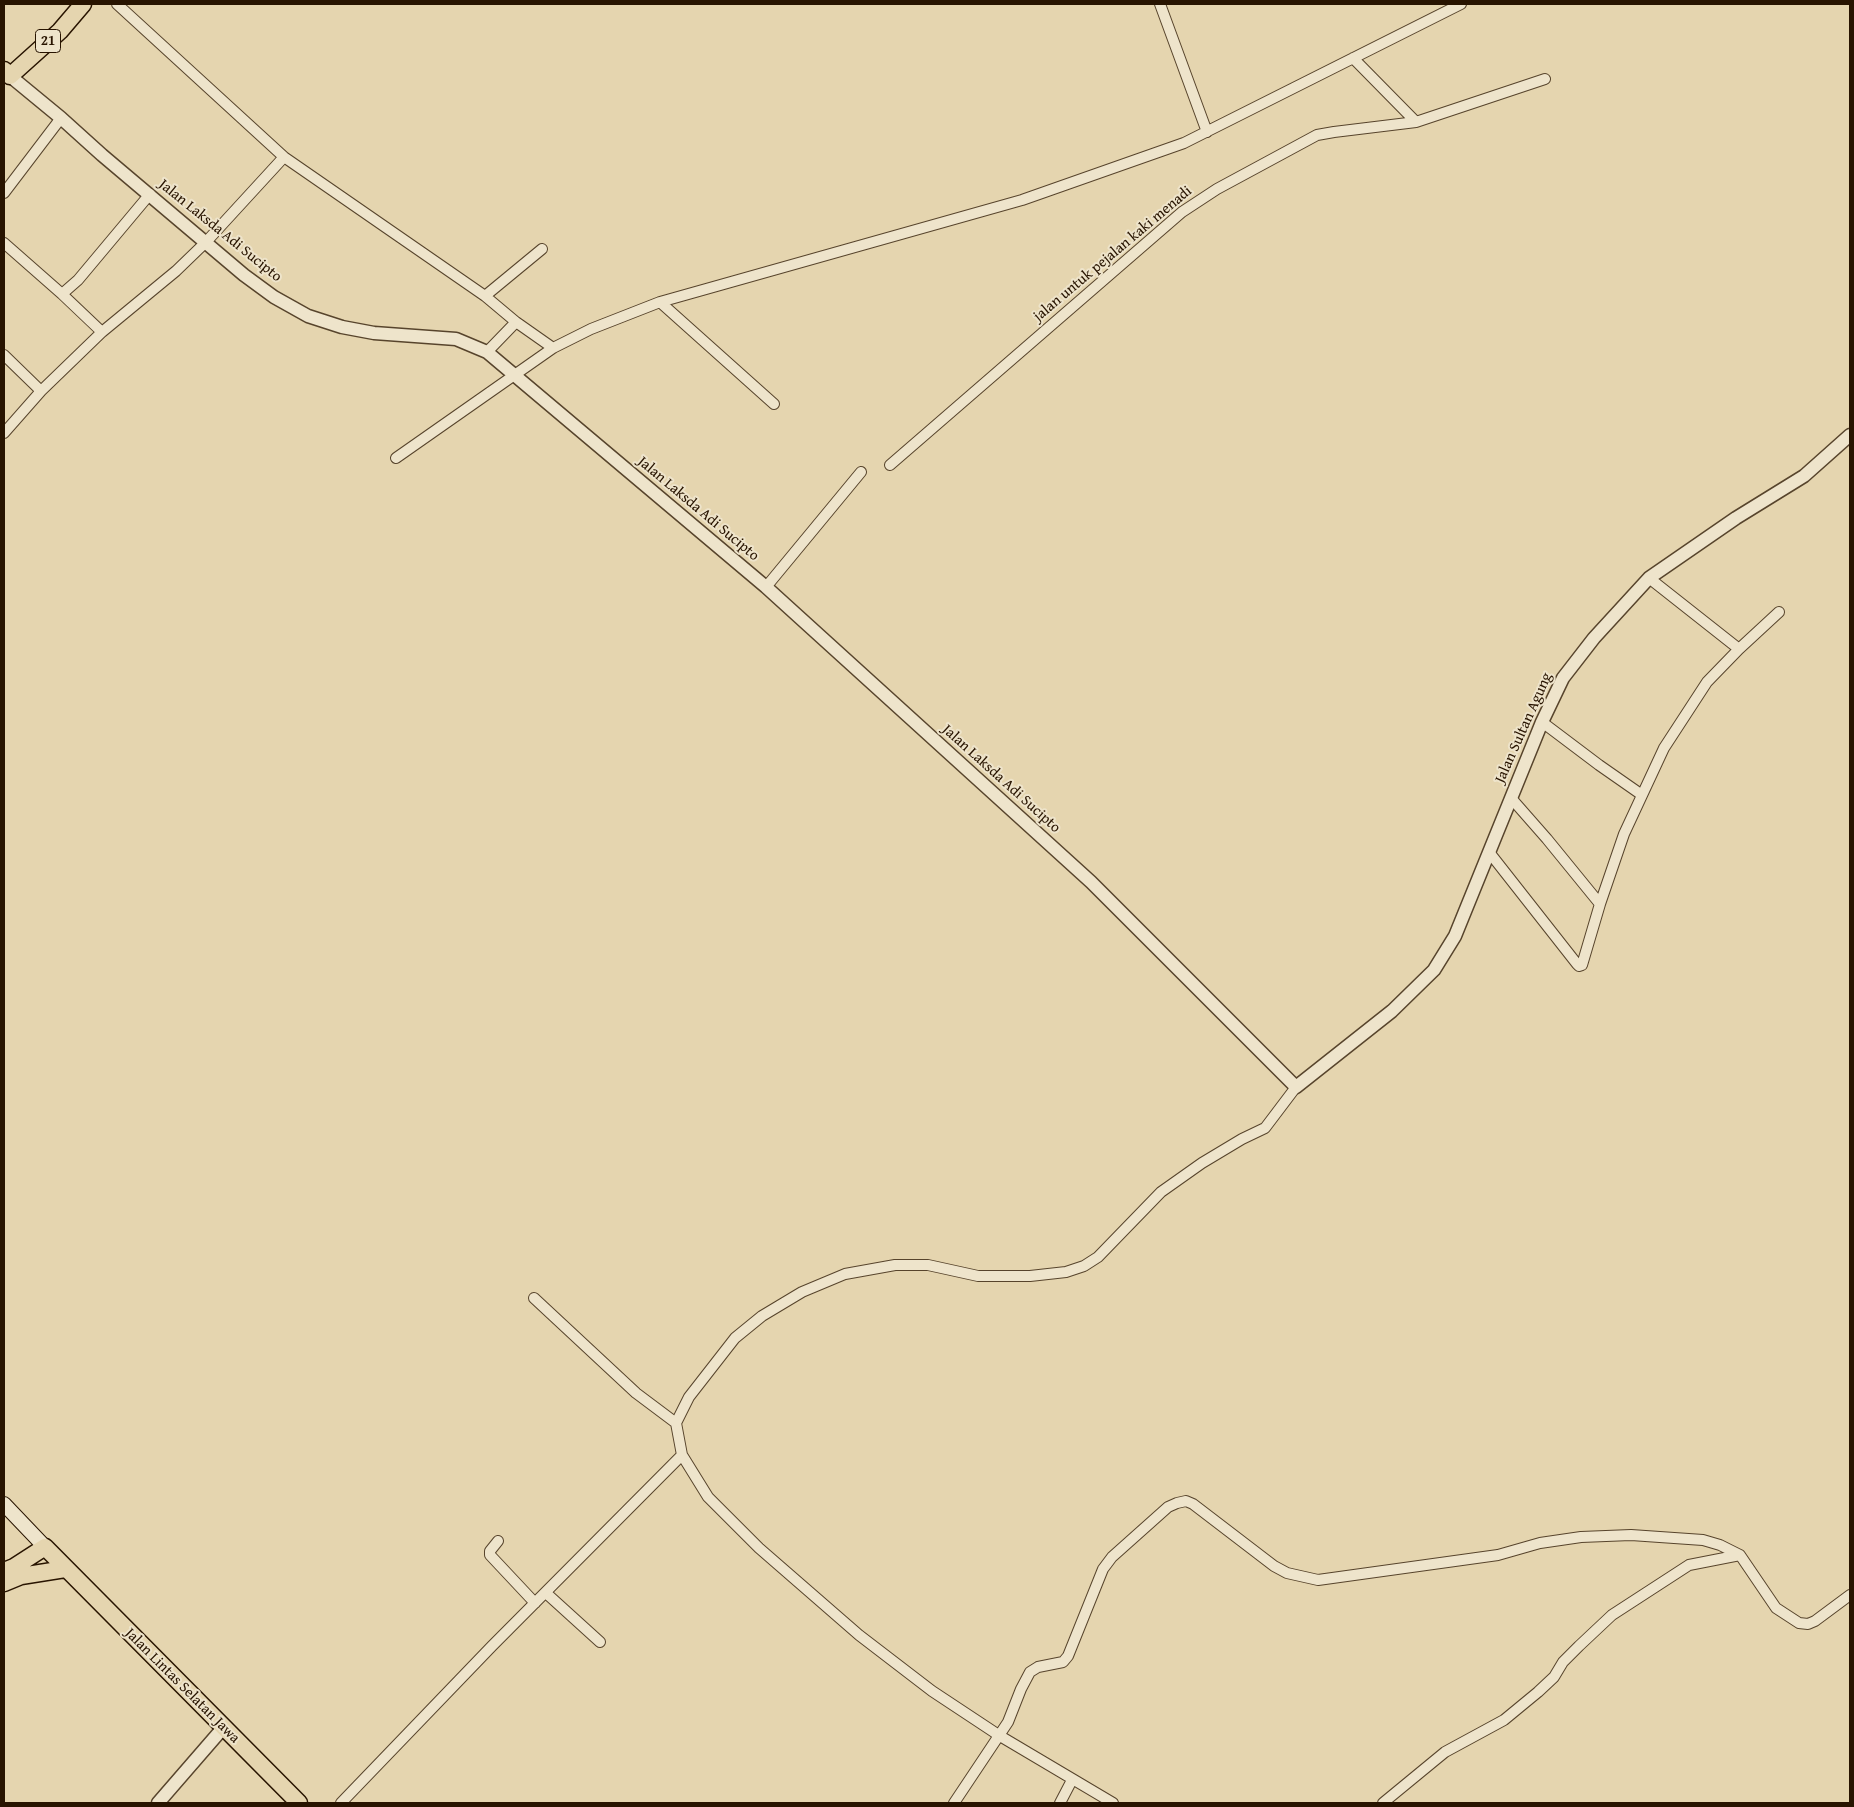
<!DOCTYPE html>
<html>
<head>
<meta charset="utf-8">
<style>
  body { margin:0 }
  #map { position:relative; width:1854px; height:1807px; overflow:hidden; background:#e5d5af; font-family:"Gentium Book Plus",serif }
  canvas { display:block }
  .frame { position:absolute; inset:0; border:5px solid #281400; pointer-events:none }
</style>
</head>
<body>
<div id="map">
<canvas width="1854" height="1807"></canvas>
<div class="frame"></div>
</div>
<script>
const c = document.querySelector('canvas').getContext('2d');
c.lineJoin = 'round';
const toPath = rows => new Path2D(rows.map(r => 'M' + r).join(''));
function trace(path, color, width, dash) { c.strokeStyle = color; c.lineWidth = width; c.lineCap = dash ? 'butt' : 'round'; c.setLineDash(dash || []); c.stroke(path); }
function write(font, color, halo, rows, align = 'center') {
  c.font = font + ' "Gentium Book Plus",serif'; c.lineWidth = 4; c.setLineDash([]); c.textBaseline = 'middle'; c.strokeStyle = halo; c.fillStyle = color; for (const [text, x, y, turn = 0] of rows) {
    c.save(); c.translate(x, y); c.rotate((+turn || 0) * Math.PI / 180); c.textAlign = isNaN(turn) ? turn : align; if (halo) c.strokeText(text, 0, 0); c.fillText(text, 0, 0); c.restore();
  }
}
const minor = toPath([
  [1160,4,1207,132],
  [1416,122,1545,79],
  [284,157,485,296,542,249],
  [4,193,61,118],
  [4,243,62,294,102,332],
  [62,294,78,280,150,194],
  [485,296,516,322,487,352],
  [660,302,774,404],
  [516,322,553,348],
  [4,355,41,391,102,332,176,271,206,242,284,157,117,4],
  [4,433,41,391],
  [396,458,553,348,591,329,660,302,1022,200,1184,143,1461,4],
  [890,465,1182,212,1217,189,1317,135,1334,132,1416,122,1353,58],
  [1649,578,1739,649],
  [766,587,861,472],
  [1542,722,1599,765,1642,795],
  [1511,798,1547,839,1600,904],
  [1489,852,1577,964,1579,966,1582,965,1600,904,1624,834,1664,748,1707,682,1739,649,1779,612],
  [534,1298,636,1393,676,1423],
  [498,1541,490,1551,490,1555,535,1603],
  [546,1593,600,1642],
  [341,1803,492,1646,682,1455],
  [954,1803,1008,1722,1021,1689,1030,1672,1038,1667,1063,1662,1068,1656,1103,1569,1112,1557,1168,1507,1177,1503,1186,1501,1193,1504,1274,1566,1287,1573,1318,1580,1498,1555,1540,1543,1581,1537,1631,1535,1703,1540,1720,1545,1740,1555,1776,1608,1799,1623,1808,1624,1815,1621,1850,1595],
  [1060,1803,1072,1780],
  [1113,1803,1000,1736,932,1691,859,1635,759,1548,708,1497,682,1455,676,1423,689,1397,735,1338,762,1316,802,1292,845,1274,895,1265,928,1265,978,1276,1030,1276,1066,1272,1084,1266,1098,1257,1161,1192,1202,1163,1242,1139,1265,1128,1296,1087],
  [1383,1803,1445,1752,1504,1720,1538,1692,1554,1677,1563,1662,1579,1646,1612,1615,1689,1565,1740,1555]
]);
const tertiary = toPath([
  [10,76,61,118,102,155,244,275,274,297,308,316,342,327,374,333,456,339,487,352,766,587,1091,882,1296,1087,1392,1011,1434,970,1455,936,1542,722,1563,678,1594,638,1649,578,1736,518,1804,476,1850,435],
  [158,1803,223,1728]
]);
const secondary = toPath([
  [4,1504,45,1547]
]);
const trunk = toPath([
  [4,70,10,76,60,31,83,4],
  [4,1571,14,1567,45,1547,299,1803],
  [4,1583,21,1576,65,1569]
]);
trace(minor, '#57442c', 12);
trace(tertiary, '#57442c', 15);
trace(secondary, '#281400', 16);
trace(trunk, '#281400', 19);
trace(minor, '#eee4cb', 10);
trace(tertiary, '#eee4cb', 12);
trace(secondary, '#eee4cb', 14);
trace(trunk, '#e5d5af', 16);
for (const [x, y, w] of [
  [48,41,25]
]) { const box = new Path2D(); box.roundRect(x - w / 2, y - 11.5, w, 23, 4); c.fillStyle = '#eee4cb'; c.fill(box); trace(box, '#281400', 1); }
write('bold 14px', '#281400', null, [
  ["21",48,41]
]);
write('15px', '#281400', '#eee4cb', [
  ["Jalan Laksda Adi Sucipto",220,231,39],
  ["jalan untuk pejalan kaki menadi",1113,254,-40],
  ["Jalan Laksda Adi Sucipto",698,509,40],
  ["Jalan Sultan Agung",1524,728,-66],
  ["Jalan Laksda Adi Sucipto",1001,779,42],
  ["Jalan Lintas Selatan Jawa",182,1686,45]
]);
</script>
</body>
</html>
